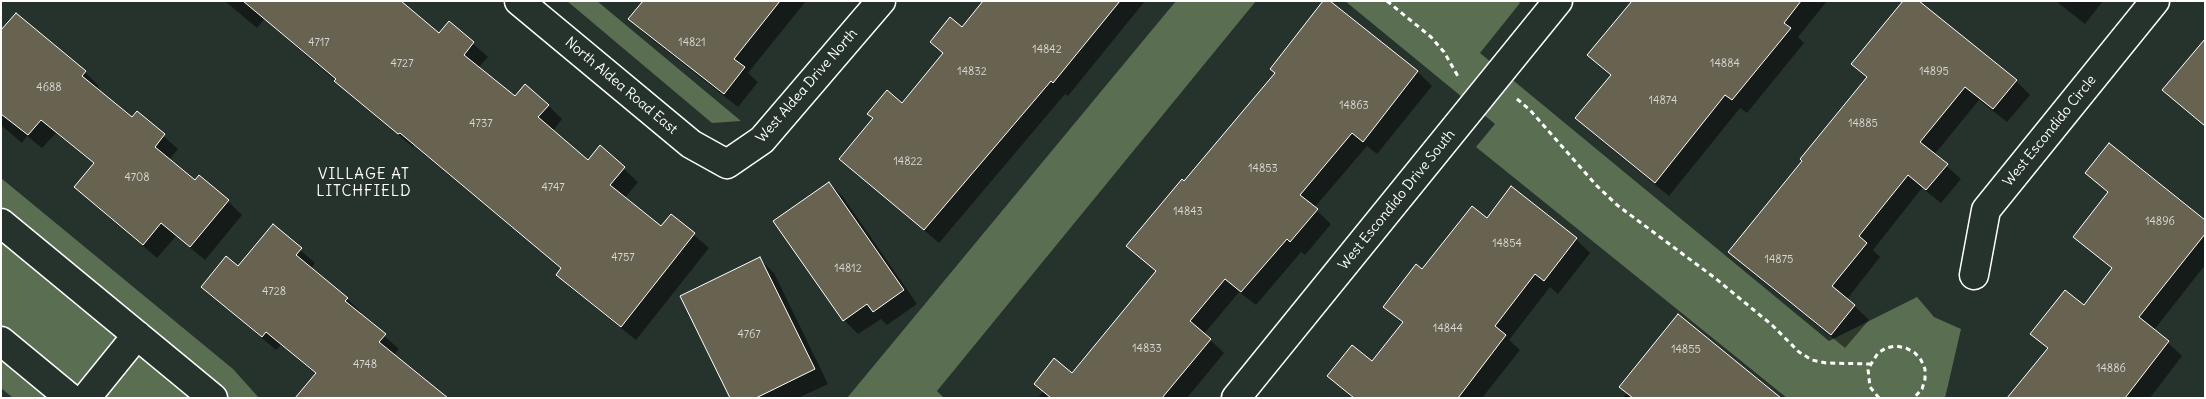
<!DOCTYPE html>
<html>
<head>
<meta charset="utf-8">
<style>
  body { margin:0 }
  #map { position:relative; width:2206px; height:399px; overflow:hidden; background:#26332d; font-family:Delius,sans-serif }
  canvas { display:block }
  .frame { position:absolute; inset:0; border:2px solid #fff; pointer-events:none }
</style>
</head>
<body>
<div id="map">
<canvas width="2206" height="399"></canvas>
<div class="frame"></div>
</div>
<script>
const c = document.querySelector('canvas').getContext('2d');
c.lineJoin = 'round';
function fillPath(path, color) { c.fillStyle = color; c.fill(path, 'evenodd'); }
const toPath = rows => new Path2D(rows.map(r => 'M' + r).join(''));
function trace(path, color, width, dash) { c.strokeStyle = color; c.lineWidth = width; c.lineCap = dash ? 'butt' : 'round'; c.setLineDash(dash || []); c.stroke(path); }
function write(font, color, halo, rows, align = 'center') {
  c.font = font + ' Delius,sans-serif'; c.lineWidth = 4.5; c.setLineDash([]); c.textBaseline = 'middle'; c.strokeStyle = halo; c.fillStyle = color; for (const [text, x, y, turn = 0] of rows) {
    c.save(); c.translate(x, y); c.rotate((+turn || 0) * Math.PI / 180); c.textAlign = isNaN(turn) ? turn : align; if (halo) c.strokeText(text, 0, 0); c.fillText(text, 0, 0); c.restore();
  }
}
fillPath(toPath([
  [567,1,597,1,741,121,712,123],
  [1176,1,1256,1,937,391,944,398,847,398],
  [1345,1,1517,1,1520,3,1480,53,1829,341,1917,297,1934,317,1961,329,1945,398,1787,398,1476,147,1495,124],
  [1,178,233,369,259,398,13,398,1,388]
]), '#5a6e51');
fillPath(toPath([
  [225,1,399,1,439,34,449,23,488,57,478,68,515,98,548,105,562,119,553,131,588,162,600,147,638,182,624,199,661,228,671,215,709,248,636,340,572,289,558,275,562,269,414,146,413,147,350,95,336,81,264,19,257,28],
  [644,1,806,1,748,73,758,82,738,107,644,33,630,19],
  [985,1,1145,1,1068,96,1065,94,939,243,841,159,874,119,902,105,944,54,931,42,962,29],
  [1327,1,1418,72,1432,86,1377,154,1367,146,1314,208,1331,224,1305,255,1301,252,1256,305,1239,292,1204,334,1224,353,1187,398,1038,398,1043,391,1072,374,1157,272,1128,246,1184,183,1276,73],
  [1671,1,1827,1,1798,37,1804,43,1747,113,1740,108,1669,196,1591,132,1577,118,1611,77,1588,55],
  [2056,1,2103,1,2085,24],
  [1,32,85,72,99,86,96,89,132,119,137,113,178,149,169,160,196,182,228,201,242,215,205,260,176,236,157,258,75,187,94,164,56,133,42,148,27,136,22,143,1,125],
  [2205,41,2205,126,2164,90],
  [1853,64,2016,81,2030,95,2007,122,1979,100,1934,155,1961,179,1941,203,1922,188,1873,250,1880,257,1847,299,1869,320,1845,348,1744,266,1730,252,1867,78],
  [2087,173,2205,221,2205,265,2154,330,2182,356,2150,398,2009,398,2049,350,2032,334,2084,307,2113,270,2074,236,2108,193],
  [829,183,843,197,917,304,887,325,881,319,858,334,844,320,775,222],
  [1512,188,1576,239,1590,253,1558,294,1550,287,1509,340,1520,350,1482,398,1352,398,1329,376,1372,363,1403,324,1385,307,1423,271,1487,219],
  [273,226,315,263,311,269,347,299,361,312,359,314,399,349,394,355,316,374,281,345,276,350,202,287,239,268],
  [760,259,774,273,828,384,798,398,731,398],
  [1627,393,1779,398,1622,398]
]), '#0007');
const building = toPath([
  [243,1,401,1,439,33,449,21,474,42,464,55,515,96,525,84,549,105,538,117,588,160,600,145,625,167,610,185,661,226,671,214,695,233,621,327,556,275,561,268,400,133,398,134,334,81,336,79,243,1],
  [643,1,780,1,734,59,745,67,724,94,628,19,643,1],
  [983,1,1120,1,1053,83,1051,81,924,230,839,159,873,118,867,114,887,90,902,103,943,53,930,42,950,17,962,27,983,1],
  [1323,1,1330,1,1418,71,1363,142,1352,133,1300,195,1318,209,1290,242,1287,239,1241,292,1225,279,1190,321,1211,339,1162,398,1051,398,1034,384,1054,358,1072,373,1156,271,1126,246,1182,179,1184,181,1275,73,1270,69,1323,1],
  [1632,1,1801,1,1784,23,1791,28,1732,100,1725,95,1655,183,1575,118,1611,75,1587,55,1632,1],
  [1903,1,1919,1,2017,80,1993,109,1965,87,1920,142,1948,164,1926,190,1908,175,1859,236,1867,243,1832,286,1855,305,1831,335,1728,252,1802,161,1800,159,1867,77,1851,64,1903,1],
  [16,13,86,71,82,76,132,117,137,111,165,134,155,147,195,180,199,175,229,200,190,247,161,223,143,245,74,187,94,163,41,120,28,135,1,114,1,30,16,13],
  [2205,39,2205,126,2162,90,2205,39],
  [2109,143,2205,220,2205,234,2139,317,2169,341,2125,398,2007,398,2048,348,2030,334,2065,290,2084,305,2112,268,2073,237,2108,192,2085,173,2109,143],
  [829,182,904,290,873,312,867,304,843,321,773,221,829,182],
  [1511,186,1577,238,1544,281,1535,274,1495,326,1506,335,1458,398,1354,398,1327,376,1352,345,1372,361,1403,322,1383,307,1416,264,1422,269,1472,206,1487,218,1511,186],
  [273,224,302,248,296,255,348,298,345,301,386,334,379,342,448,398,295,398,316,373,266,332,262,337,201,287,226,256,238,266,273,224],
  [760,257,815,369,756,398,730,398,680,296,760,257],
  [1678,314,1781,398,1633,398,1619,387,1678,314]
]);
fillPath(building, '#686351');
trace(building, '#fff', 1);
const street = toPath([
  [519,1,691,144,727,164,762,140,881,1],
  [1,223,213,398],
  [1974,275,1986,210,2155,1],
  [1,341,70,398],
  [86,398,137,335],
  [1236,398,1558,1]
]);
trace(street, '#fff', 31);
trace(toPath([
  [1387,1,1431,37,1444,52,1459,78],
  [1517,99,1530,110,1596,185,1617,205,1715,278,1772,325,1799,352,1812,360,1826,363,1870,364],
  [1879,398,1870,387,1868,369,1878,353,1886,348,1896,346,1906,348,1915,353,1921,360,1925,369,1925,379,1922,389,1914,398]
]), '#fff', 3, [5, 4]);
trace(street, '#26332d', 28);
write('11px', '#d9d8d4', null, [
  ["4717",319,43],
  ["14821",692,43],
  ["14842",1047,50],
  ["4727",402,64],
  ["14884",1725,64],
  ["14832",972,72],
  ["14895",1934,72],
  ["4688",49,88],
  ["14874",1663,101],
  ["14863",1354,106],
  ["4737",481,124],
  ["14885",1863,124],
  ["14822",908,162],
  ["14853",1263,169],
  ["4708",137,178],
  ["4747",553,188],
  ["14843",1188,212],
  ["14896",2160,222],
  ["14854",1507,244],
  ["4757",623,258],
  ["14875",1779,260],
  ["14812",848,269],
  ["4728",274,292],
  ["14844",1448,329],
  ["4767",749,335],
  ["14833",1147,349],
  ["14855",1686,350],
  ["4748",365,365],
  ["14886",2111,369]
]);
write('14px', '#fff', '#26332d', [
  ["North Aldea Road East",621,86,40],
  ["West Aldea Drive North",807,86,-49],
  ["West Escondido Circle",2050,131,-51],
  ["West Escondido Drive South",1397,200,-51]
]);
c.letterSpacing = '1px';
write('15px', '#fff', '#26332d', [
  ["VILLAGE AT",364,175],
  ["LITCHFIELD",364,192]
]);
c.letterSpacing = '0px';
</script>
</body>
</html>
